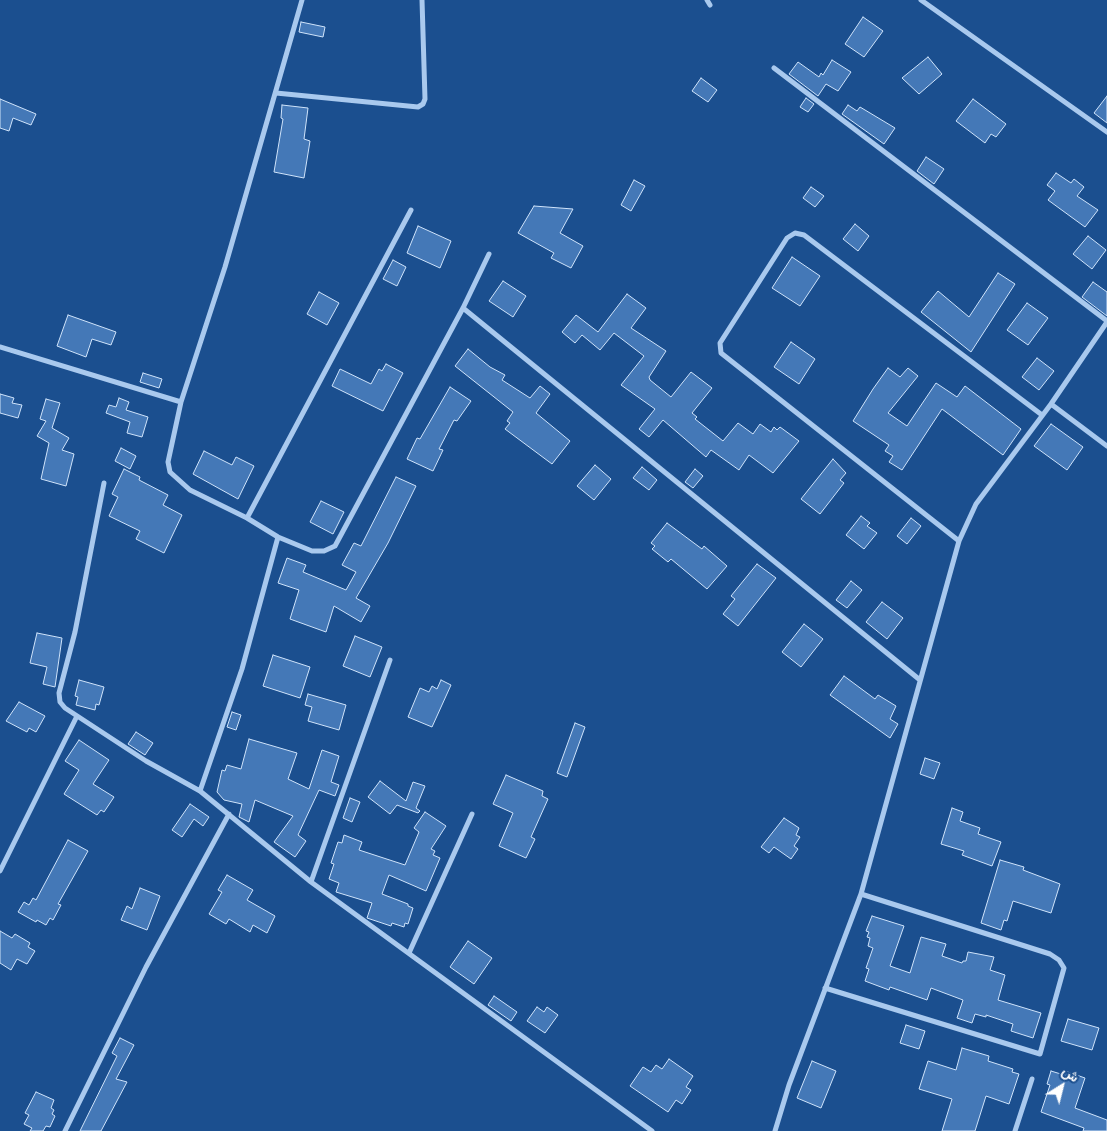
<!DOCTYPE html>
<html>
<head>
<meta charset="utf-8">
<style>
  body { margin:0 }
  #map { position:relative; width:1107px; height:1131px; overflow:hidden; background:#1b4f8f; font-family:Lato,Vazirmatn,sans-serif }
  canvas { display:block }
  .north { position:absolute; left:1037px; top:1061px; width:50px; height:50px; -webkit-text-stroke:4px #1b4f8f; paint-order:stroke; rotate:36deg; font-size:14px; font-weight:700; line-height:20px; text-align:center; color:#fff }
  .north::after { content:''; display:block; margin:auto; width:18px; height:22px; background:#fff; clip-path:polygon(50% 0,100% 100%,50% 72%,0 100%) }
</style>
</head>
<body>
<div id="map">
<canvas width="1107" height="1131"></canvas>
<div class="north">ش</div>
</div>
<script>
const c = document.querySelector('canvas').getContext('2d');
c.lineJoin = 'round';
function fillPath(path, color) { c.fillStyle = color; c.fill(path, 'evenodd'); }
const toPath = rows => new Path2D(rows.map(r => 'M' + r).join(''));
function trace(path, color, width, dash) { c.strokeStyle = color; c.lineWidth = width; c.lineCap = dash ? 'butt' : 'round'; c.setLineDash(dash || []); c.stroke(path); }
const building = toPath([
  [863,17,883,31,864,57,845,44,863,17],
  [301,22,325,27,323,37,299,32,301,22],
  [928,57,942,74,919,94,902,78,928,57],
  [832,60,851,72,838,91,826,84,818,96,789,74,798,62,819,77,821,73,823,75,832,60],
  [701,78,717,90,708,102,692,91,701,78],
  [1107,96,1107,123,1094,113,1107,96],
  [806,98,814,104,808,112,800,107,806,98],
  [0,99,36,114,31,125,13,118,9,131,0,128,0,99],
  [973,99,1006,124,996,137,991,134,985,143,956,121,973,99],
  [282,105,308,108,304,139,310,141,304,178,274,172,283,119,281,118,282,105],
  [848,105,857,111,860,107,895,128,884,144,842,114,848,105],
  [926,157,944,169,934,184,917,171,926,157],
  [1056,173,1071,183,1074,179,1084,187,1077,196,1098,210,1085,227,1048,200,1055,191,1047,185,1056,173],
  [634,180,645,186,631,211,621,205,634,180],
  [811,187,824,196,815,207,803,198,811,187],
  [534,206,573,209,560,233,583,246,571,268,551,258,554,253,518,233,534,206],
  [855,224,869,236,858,251,843,239,855,224],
  [418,226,451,241,440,268,407,253,418,226],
  [1088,236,1106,250,1092,269,1073,254,1088,236],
  [792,257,820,276,800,306,772,288,792,257],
  [393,260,406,267,397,286,383,279,393,260],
  [998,273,1015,284,971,352,921,312,938,291,969,317,998,273],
  [503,281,526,296,513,317,489,301,503,281],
  [1093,282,1107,292,1107,316,1082,297,1093,282],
  [319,292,339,303,327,325,307,314,319,292],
  [627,294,646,308,631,328,666,351,649,377,650,380,671,397,691,372,712,388,692,413,697,417,695,419,723,441,738,423,753,434,760,424,771,432,774,427,777,430,780,427,799,441,773,473,749,455,739,470,711,450,706,457,663,420,649,437,639,429,655,409,621,385,644,356,614,333,600,350,582,335,575,343,562,332,576,315,598,332,627,294],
  [1027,303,1048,318,1028,345,1007,330,1027,303],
  [68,315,116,332,111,345,92,339,86,357,57,346,68,315],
  [791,342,815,359,799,384,774,367,791,342],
  [468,349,490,367,505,375,502,380,530,398,540,386,550,394,536,413,570,441,552,464,505,429,510,423,507,421,513,412,455,366,468,349],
  [1037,358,1054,371,1039,390,1022,377,1037,358],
  [386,364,403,373,383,411,332,386,340,369,371,384,379,369,382,371,386,364],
  [888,368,900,377,908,368,918,376,888,413,907,426,936,383,957,397,965,386,1021,429,1003,455,942,409,902,470,889,462,893,456,885,451,889,445,853,421,873,389,888,368],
  [143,373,162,379,159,388,140,382,143,373],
  [450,387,471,401,457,421,454,420,439,449,443,450,433,471,407,459,417,438,420,439,450,387],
  [0,394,14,398,12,403,22,405,18,418,0,413,0,394],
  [119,398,129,402,126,410,148,417,142,437,127,433,130,422,106,413,109,405,116,407,119,398],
  [46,399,60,403,52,428,69,438,62,450,74,454,66,486,41,479,49,443,37,436,46,421,40,419,46,399],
  [1051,424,1083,447,1067,470,1034,446,1051,424],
  [121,448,136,456,130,469,115,461,121,448],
  [204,451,232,465,236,457,254,466,238,499,193,474,204,451],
  [833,459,846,473,840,480,844,483,820,514,801,499,833,459],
  [595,465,611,479,594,500,577,486,595,465],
  [642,467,657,480,649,490,633,478,642,467],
  [124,469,140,477,139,480,168,495,163,505,182,515,164,553,136,539,140,531,109,516,118,497,112,494,124,469],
  [695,469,703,476,693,488,685,482,695,469],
  [396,477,416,486,388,543,356,598,370,606,361,622,334,606,326,632,290,619,299,590,278,583,287,558,306,565,303,572,346,590,356,572,342,565,354,543,361,546,396,477],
  [321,501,344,512,333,534,310,522,321,501],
  [861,516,870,523,867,526,877,533,864,549,846,535,861,516],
  [911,518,921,526,907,544,897,536,911,518],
  [667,523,702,549,704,546,727,566,707,589,671,559,668,562,652,549,655,546,651,543,667,523],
  [757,564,776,578,738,626,723,614,735,599,731,596,757,564],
  [851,581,862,590,847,608,836,600,851,581],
  [882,602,903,618,887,639,866,622,882,602],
  [804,624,823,639,801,667,782,652,804,624],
  [37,633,62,638,55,687,43,684,47,667,30,663,37,633],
  [355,636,382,647,370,677,343,666,355,636],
  [273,655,310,667,300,698,263,686,273,655],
  [844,676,875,699,878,695,896,706,890,719,898,724,890,738,830,695,844,676],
  [79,680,104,687,99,705,96,704,95,710,76,705,78,697,75,696,79,680],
  [441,680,451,685,432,727,408,717,420,688,429,692,432,686,437,689,441,680],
  [308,694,346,705,339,730,308,721,312,707,305,705,308,694],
  [19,702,45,716,36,732,29,728,27,732,6,721,19,702],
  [232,712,241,715,236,730,227,727,232,712],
  [575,723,585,727,567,777,557,773,575,723],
  [136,732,153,743,145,755,128,744,136,732],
  [249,739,297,753,288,779,309,789,322,750,339,756,331,782,339,785,335,796,319,790,298,835,306,841,295,857,274,842,293,816,255,800,249,822,239,817,242,804,224,800,217,792,222,770,225,771,227,765,241,769,249,739],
  [79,740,109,760,93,784,114,797,104,812,101,810,97,815,64,794,79,770,65,761,79,740],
  [925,758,940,763,934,779,920,774,925,758],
  [506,775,543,791,542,796,548,799,531,837,535,839,526,858,499,846,513,813,493,804,506,775],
  [380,781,406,801,413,782,425,786,416,808,420,811,418,813,397,805,390,814,368,797,380,781],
  [350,798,360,802,352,822,343,818,350,798],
  [190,804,209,817,203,826,194,819,182,837,172,830,190,804],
  [952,808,963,812,960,821,980,828,978,834,1001,842,992,866,962,855,964,851,941,844,952,808],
  [425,812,446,826,431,849,435,851,433,855,440,858,426,891,389,875,382,894,408,904,408,906,413,908,408,924,405,923,404,927,392,923,391,926,367,918,372,903,336,892,339,883,329,879,334,864,331,863,338,842,342,843,344,835,362,842,359,850,405,865,419,832,414,828,425,812],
  [784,818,799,828,796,835,800,837,794,846,798,849,791,859,774,847,769,853,761,847,784,818],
  [68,840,88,851,58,904,61,905,53,920,50,918,46,925,37,920,36,922,18,912,24,902,29,905,33,898,36,900,68,840],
  [1000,860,1024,867,1023,870,1060,884,1051,913,1013,901,1007,921,1004,920,1001,930,981,923,1000,860],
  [227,875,253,890,247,900,275,916,267,933,253,925,250,932,229,919,226,924,209,914,222,892,218,890,227,875],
  [140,888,160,896,147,930,121,920,127,906,132,909,140,888],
  [872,916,904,926,890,966,910,973,921,937,946,944,942,956,962,963,963,961,966,961,968,952,994,957,990,970,1005,975,998,1000,1041,1013,1033,1038,1011,1031,1013,1024,986,1015,986,1017,975,1014,972,1023,957,1018,963,1000,931,988,927,1000,890,987,889,990,865,981,869,969,866,968,873,948,868,946,870,938,867,937,869,932,866,931,872,916],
  [0,931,12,938,15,934,30,943,28,947,35,951,27,964,17,959,11,970,0,963,0,931],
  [468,941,492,958,474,984,450,967,468,941],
  [494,996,517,1012,511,1021,488,1005,494,996],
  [537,1007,544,1012,547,1007,558,1015,545,1033,527,1021,537,1007],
  [1068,1019,1099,1028,1092,1050,1061,1041,1068,1019],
  [906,1025,925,1031,919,1049,900,1043,906,1025],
  [120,1038,134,1045,116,1079,127,1082,101,1131,80,1131,117,1056,112,1053,120,1038],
  [962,1048,989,1056,988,1061,1013,1069,1012,1072,1019,1074,1009,1104,986,1096,975,1131,942,1131,952,1099,919,1089,928,1061,956,1070,962,1048],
  [669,1059,693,1076,686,1087,691,1090,682,1104,676,1100,668,1112,630,1086,643,1067,651,1072,656,1065,662,1069,669,1059],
  [812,1061,836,1071,821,1108,797,1098,812,1061],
  [1051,1071,1064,1075,1065,1071,1085,1078,1075,1108,1107,1120,1107,1131,1083,1131,1084,1128,1041,1112,1050,1085,1047,1084,1051,1071],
  [36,1092,54,1100,51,1108,54,1110,52,1114,55,1116,50,1127,46,1126,43,1131,30,1131,32,1128,24,1124,29,1115,25,1113,36,1092]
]);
fillPath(building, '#4478b7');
trace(building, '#cfe3fa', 1);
trace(toPath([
  [302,0,225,267,181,402,168,462,170,472,190,490,247,518,278,537,312,551,324,551,335,546,463,308,489,254],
  [707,0,710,5],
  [921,0,1107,132],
  [774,68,1107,321],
  [276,93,418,107,423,104,425,99,422,0],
  [463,308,920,680],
  [0,347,181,402],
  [1051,404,1107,446],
  [104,483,75,632,59,693,60,702,65,708,146,761,200,791,311,882,652,1131],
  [247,518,411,210],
  [959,541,721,353,720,343,787,238,795,233,804,235,1042,415],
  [200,791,242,669,278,537],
  [0,871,77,716],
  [311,882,390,660],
  [409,953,472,814],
  [825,988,1040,1054,1064,968,1059,960,1050,954,861,894],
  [65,1131,146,967,229,814],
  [775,1131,789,1085,861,894,959,541,976,504,1051,404,1107,322],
  [1015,1131,1032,1079]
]), '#a9c9ee', 5);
</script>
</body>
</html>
